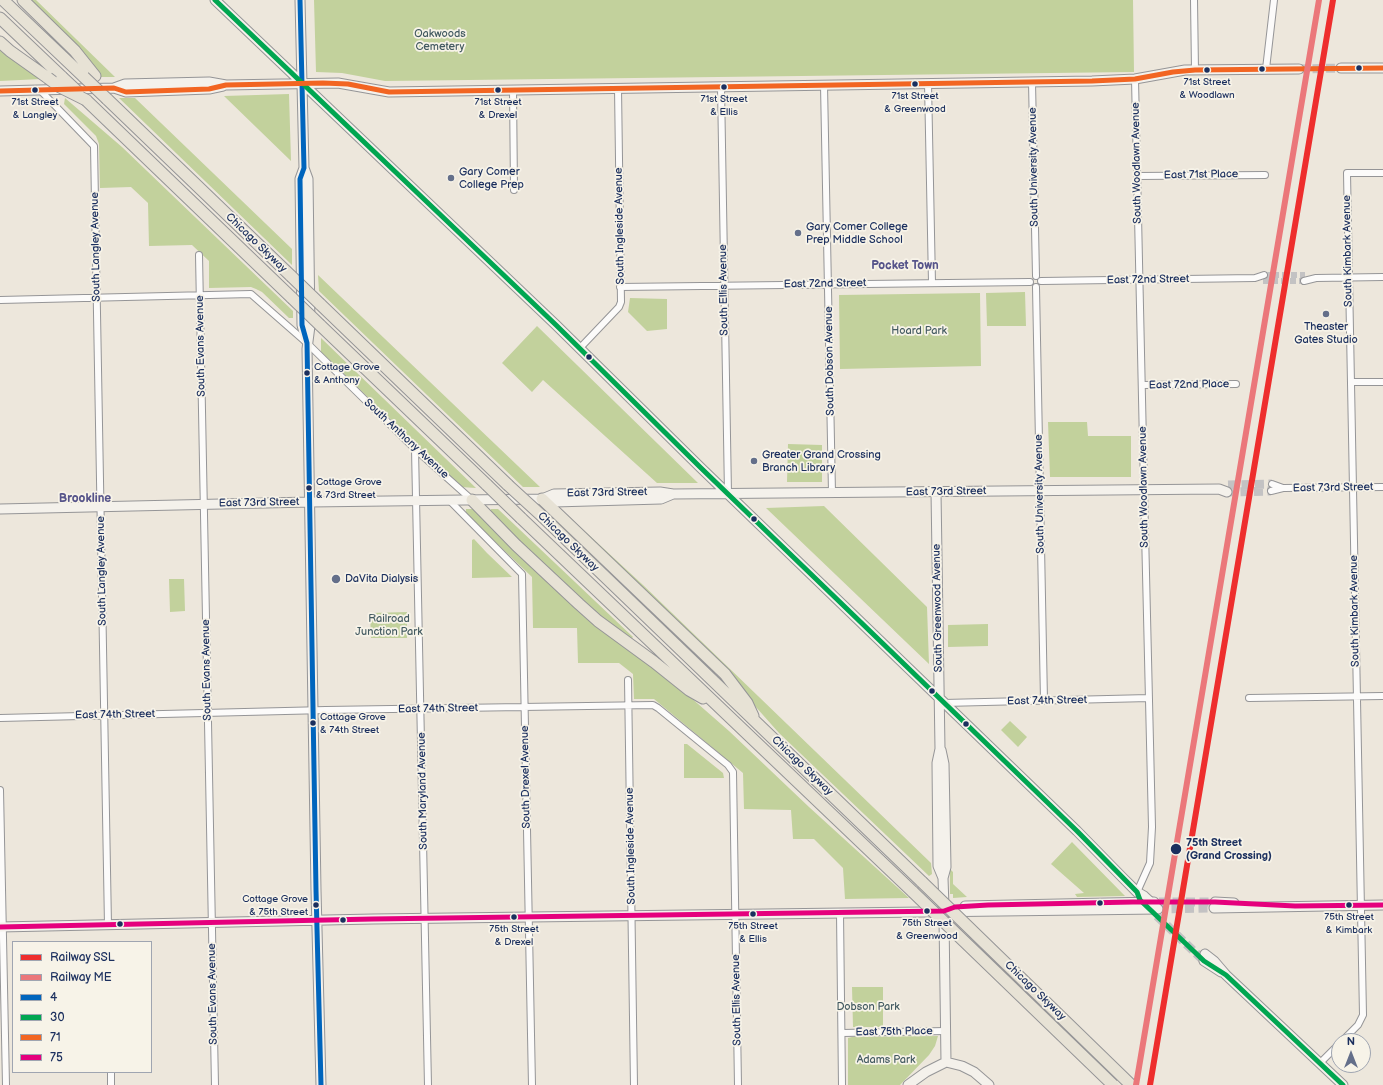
<!DOCTYPE html>
<html>
<head>
<meta charset="utf-8">
<style>
  body { margin:0 }
  #map { position:relative; width:1383px; height:1085px; overflow:hidden; background:#ede7dc; font-family:"Balsamiq Sans",sans-serif }
  canvas { display:block }
  .legend { position:absolute; left:12px; top:941px; width:140px; height:132px; box-sizing:border-box; background:#f7f3e8; border:1px solid #9fa5b1; margin:0; padding:5px 7px; list-style:none; font-size:12px; color:#1b2f5e }
  .legend li { display:flex; align-items:center; gap:8px; height:20px }
  .legend b { width:20px; border:1px solid #9fa5b1 }
  .north { position:absolute; left:1331px; top:1033px; width:40px; height:40px; box-sizing:border-box; background:#f7f3e8; border:1px solid #9fa5b1; border-radius:50%; rotate:0deg; font-size:11px; font-weight:700; line-height:16px; text-align:center; color:#1b2f5e }
  .north::after { content:''; display:block; margin:auto; width:14px; height:18px; background:#646f8a; clip-path:polygon(50% 0,100% 100%,50% 72%,0 100%) }
</style>
</head>
<body>
<div id="map">
<canvas width="1383" height="1085"></canvas>
<ul class="legend">
<li><b style="height:5px;background:#ee2e2d"></b>Railway SSL</li>
<li><b style="height:5px;background:#eb777a"></b>Railway ME</li>
<li><b style="height:5px;background:#0065bd"></b>4</li>
<li><b style="height:5px;background:#00a651"></b>30</li>
<li><b style="height:5px;background:#f26522"></b>71</li>
<li><b style="height:5px;background:#e5007d"></b>75</li>
</ul>
<div class="north">N</div>
</div>
<script>
const c = document.querySelector('canvas').getContext('2d');
c.lineJoin = 'round';
function fillPath(path, color) { c.fillStyle = color; c.fill(path, 'evenodd'); }
const toPath = rows => new Path2D(rows.map(r => 'M' + r).join(''));
function trace(path, color, width, dash) { c.strokeStyle = color; c.lineWidth = width; c.lineCap = dash ? 'butt' : 'round'; c.setLineDash(dash || []); c.stroke(path); }
function write(font, color, halo, rows, align = 'center') {
  c.font = font + ' "Balsamiq Sans",sans-serif'; c.lineWidth = 3.5; c.setLineDash([]); c.textBaseline = 'middle'; c.strokeStyle = halo; c.fillStyle = color; for (const [text, x, y, turn = 0] of rows) {
    c.save(); c.translate(x, y); c.rotate((+turn || 0) * Math.PI / 180); c.textAlign = isNaN(turn) ? turn : align; if (halo) c.strokeText(text, 0, 0); c.fillText(text, 0, 0); c.restore();
  }
}
fillPath(toPath([
  [29,0,36,0,115,77,100,77],
  [314,0,1133,0,1134,72,385,81,342,73,316,72],
  [0,48,41,79,0,81],
  [289,94,291,161,224,96],
  [65,98,122,147,293,311,293,318,289,318,262,292,256,289,251,287,209,288,209,261,192,245,149,246,148,203,131,187,100,188,99,144,96,136,64,104],
  [119,98,135,98,292,249,292,265],
  [318,275,540,487,523,487,427,395,319,291],
  [1025,292,1026,326,987,326,986,293],
  [980,293,981,366,840,369,839,295],
  [630,298,667,299,667,329,647,331,628,312],
  [537,326,577,365,698,483,657,483,543,380,532,392,502,363],
  [321,338,476,488,461,487,321,352],
  [1048,422,1087,422,1088,436,1131,436,1131,477,1050,477],
  [788,444,822,445,822,482,787,482],
  [824,506,927,607,929,664,766,508],
  [466,509,475,509,729,731,809,807,909,898,845,899,843,868,814,839,793,839,791,810,744,809,743,773,654,699,634,699,633,674,619,663,578,663,577,628,533,628,532,577,466,514],
  [491,509,498,509,633,637,630,640,591,611,490,512],
  [563,511,643,585,931,863,932,874,929,876,779,733,747,697,564,514],
  [474,539,487,553,512,577,472,578,472,540],
  [169,579,184,579,185,611,170,612],
  [407,612,407,638,371,638,370,613],
  [988,624,988,646,948,647,948,625],
  [1010,721,1027,737,1018,747,1001,730],
  [684,744,687,744,723,773,724,778,684,778],
  [1072,842,1125,896,1077,897,1075,894,1084,893,1051,864],
  [950,869,953,872,953,884,967,897,953,898,953,894,950,894],
  [852,987,883,987,883,1027,853,1027],
  [938,1036,935,1046,929,1055,900,1085,848,1085,848,1038,852,1037]
]), '#c2d19c');
trace(toPath([
  [1264,275,1305,275],
  [1263,281,1304,281]
]), '#c3c2c3', 6, [6, 3]);
trace(toPath([
  [1299,69,1341,68],
  [1228,485,1272,484],
  [1227,492,1271,491],
  [1159,902,1215,902],
  [1158,909,1214,908],
  [1157,916,1204,961]
]), '#c3c2c3', 9, [9, 4.5]);
const street = toPath([
  [1194,0,1195,70],
  [1266,69,1274,0],
  [1135,79,1144,489,1152,827,1150,863,1137,892],
  [1032,82,1036,276],
  [928,83,932,283],
  [824,85,832,493],
  [721,87,728,494],
  [40,90,94,146,108,925],
  [513,90,514,190],
  [1138,176,1265,175],
  [199,255,215,1085],
  [1041,281,1255,278,1264,275],
  [1304,281,1316,278,1383,277],
  [620,287,1030,282],
  [1036,287,1044,701],
  [0,300,251,294,307,343,415,449,472,500],
  [579,349,619,307,621,302,618,88],
  [1351,382,1383,382],
  [1142,385,1236,384],
  [415,449,428,1085],
  [1272,484,1283,488],
  [1271,491,1283,488,1383,487],
  [449,500,522,574,532,1085],
  [628,680,634,1085],
  [1249,698,1383,696],
  [944,703,1149,698],
  [0,718,326,710,653,705,658,708,728,765,733,772,738,1085],
  [0,790,6,1085],
  [840,913,842,1085],
  [842,1033,946,1031],
  [1342,1041,1358,1025,1363,1015,1347,173,1383,173],
  [1320,1063,1339,1044],
  [111,1072,111,1085]
]);
const secondary = toPath([
  [215,0,556,325,701,468,1077,831,1122,877,1137,892,1144,896,1158,909],
  [300,0,304,168,308,179,310,326,307,349,316,890,321,1085],
  [1341,68,1383,68],
  [114,88,126,92,209,89,223,86],
  [0,91,114,88,125,84,209,82,226,85,338,83,389,92,1092,81,1135,79,1185,70,1299,69],
  [304,168,300,179,302,325,306,340],
  [936,492,940,749,937,763,938,866,943,878],
  [542,499,554,494,660,492,673,494,1219,489,1227,492],
  [0,509,310,502,542,499,554,502,661,499,673,494],
  [941,750,944,764,946,867,943,878,944,907],
  [1215,902,1234,903],
  [965,906,1154,902],
  [1214,908,1383,905],
  [944,919,946,1062],
  [0,927,373,919,1158,909],
  [1205,954,1214,961,1226,975,1343,1085],
  [1204,961,1221,972],
  [908,1085,926,1072,946,1062,962,1066,974,1072,989,1085]
]);
const highway = toPath([
  [3,0,84,77],
  [23,0,75,51,95,76],
  [0,18,62,77],
  [0,42,10,51,48,78],
  [107,99,291,276],
  [86,100,292,298],
  [320,304,508,485],
  [320,325,487,485],
  [542,499,725,674,747,703,753,716],
  [472,500,516,545,579,604,598,621,654,662,689,690,703,698],
  [543,517,922,882],
  [521,518,913,892]
]);
trace(street, '#959597', 8);
trace(secondary, '#959597', 11);
trace(highway, '#959597', 13);
trace(street, '#fcfbfa', 6);
trace(secondary, '#f4f1eb', 9);
trace(highway, '#e7e2d5', 11);
const highwayBridge = toPath([
  [62,77,78,92],
  [84,77,107,99],
  [48,78,60,87,86,100],
  [291,276,320,304],
  [292,298,320,325],
  [487,485,521,518],
  [508,485,543,517],
  [922,882,1131,1085],
  [913,892,1113,1085]
]);
trace(highwayBridge, '#959597', 13, []);
trace(highwayBridge, '#e7e2d5', 11);
trace(toPath([
  [300,0,304,168,300,179,302,325,307,343,316,890,321,1085]
]), '#0065bd', 5);
trace(toPath([
  [215,0,556,325,701,468,1077,831,1137,892,1140,900,1204,961,1226,975,1343,1085]
]), '#00a651', 5);
trace(toPath([
  [0,91,114,88,126,92,209,89,226,85,323,83,348,84,389,92,1092,81,1135,79,1173,72,1195,70,1383,68]
]), '#f26522', 5);
trace(toPath([
  [0,927,373,919,944,911,955,907,988,905,1133,902,1215,902,1295,906,1383,905]
]), '#e5007d', 5);
trace(toPath([
  [1150,1085,1333,0]
]), '#ee2e2d', 6);
trace(toPath([
  [1136,1085,1319,0]
]), '#eb777a', 6);
for (const [x, y, r, color] of [
  [1359,68,3.5,"#1b2f5e"],
  [1262,69,3.5,"#1b2f5e"],
  [1207,70,3.5,"#1b2f5e"],
  [915,84,3.5,"#1b2f5e"],
  [724,87,3.5,"#1b2f5e"],
  [35,90,3.5,"#1b2f5e"],
  [498,90,3.5,"#1b2f5e"],
  [451,178,4,"#646f8a"],
  [798,233,4,"#646f8a"],
  [1326,314,4,"#646f8a"],
  [589,357,3.5,"#1b2f5e"],
  [307,373,3.5,"#1b2f5e"],
  [754,461,4,"#646f8a"],
  [309,488,3.5,"#1b2f5e"],
  [754,519,3.5,"#1b2f5e"],
  [336,579,5,"#646f8a"],
  [932,691,3.5,"#1b2f5e"],
  [313,723,3.5,"#1b2f5e"],
  [966,724,3.5,"#1b2f5e"],
  [1176,849,6,"#1b2f5e"],
  [1100,903,3.5,"#1b2f5e"],
  [316,905,3.5,"#1b2f5e"],
  [1349,905,3.5,"#1b2f5e"],
  [927,911,3.5,"#1b2f5e"],
  [753,914,3.5,"#1b2f5e"],
  [514,917,3.5,"#1b2f5e"],
  [343,920,3.5,"#1b2f5e"],
  [120,924,3.5,"#1b2f5e"]
]) { const dot = new Path2D(); dot.arc(x, y, r, 0, 2 * Math.PI); c.fillStyle = color; c.fill(dot); trace(dot, '#f7f3e8', 1.5); }
write('10px', '#1b2f5e', '#f7f3e8', [
  ["71st Street",1207,82],
  ["& Woodlawn",1207,95],
  ["71st Street",915,96],
  ["& Greenwood",915,109],
  ["71st Street",724,99],
  ["& Ellis",724,112],
  ["71st Street",35,102],
  ["& Langley",35,115],
  ["71st Street",498,102],
  ["& Drexel",498,115],
  ["Cottage Grove",314,367,"left"],
  ["& Anthony",314,380,"left"],
  ["Cottage Grove",316,482,"left"],
  ["& 73rd Street",316,495,"left"],
  ["Cottage Grove",320,717,"left"],
  ["& 74th Street",320,730,"left"],
  ["Cottage Grove",308,899,"right"],
  ["& 75th Street",308,912,"right"],
  ["75th Street",1349,917],
  ["& Kimbark",1349,930],
  ["75th Street",927,923],
  ["& Greenwood",927,936],
  ["75th Street",753,926],
  ["& Ellis",753,939],
  ["75th Street",514,929],
  ["& Drexel",514,942]
]);
write('11px', '#435a61', '#f7f3e8', [
  ["Oakwoods",440,34],
  ["Cemetery",440,47],
  ["Hoard Park",919,331],
  ["Railroad",389,619],
  ["Junction Park",389,632],
  ["Dobson Park",868,1007],
  ["Adams Park",886,1060]
]);
write('11px', '#1b2f5e', '#f7f3e8', [
  ["South Woodlawn Avenue",1137,163,-91],
  ["South University Avenue",1034,167,-91],
  ["East 71st Place",1201,175,-1],
  ["South Ingleside Avenue",620,226,-91],
  ["Chicago Skyway",256,243,44],
  ["South Langley Avenue",96,247,-91],
  ["South Kimbark Avenue",1348,251,-91],
  ["East 72nd Street",1148,280,-1],
  ["East 72nd Street",825,284,-1],
  ["South Ellis Avenue",724,290,-91],
  ["South Evans Avenue",201,346,-91],
  ["South Dobson Avenue",830,361,-91],
  ["East 72nd Place",1189,385,-1],
  ["South Anthony Avenue",406,439,43],
  ["South Woodlawn Avenue",1144,487,-91],
  ["East 73rd Street",1333,488,-1],
  ["East 73rd Street",946,492,-1],
  ["East 73rd Street",607,493,-1],
  ["South University Avenue",1040,494,-91],
  ["East 73rd Street",259,503,-1],
  ["Chicago Skyway",568,542,44],
  ["South Langley Avenue",102,571,-91],
  ["South Greenwood Avenue",938,608,-91],
  ["South Kimbark Avenue",1355,611,-91],
  ["South Evans Avenue",207,670,-91],
  ["East 74th Street",1047,701,-1],
  ["East 74th Street",438,709,-1],
  ["East 74th Street",115,715,-1],
  ["Chicago Skyway",802,766,44],
  ["South Drexel Avenue",526,777,-91],
  ["South Maryland Avenue",423,791,-91],
  ["South Ingleside Avenue",631,846,-91],
  ["Chicago Skyway",1035,991,44],
  ["South Evans Avenue",213,994,-91],
  ["South Ellis Avenue",737,1000,-91],
  ["East 75th Place",894,1032,-1]
]);
write('11px', '#1b2f5e', '#f7f3e8', [
  ["Gary Comer",459,172],
  ["College Prep",459,185],
  ["Gary Comer College",806,227],
  ["Prep Middle School",806,240],
  ["Theaster",1326,327,"center"],
  ["Gates Studio",1326,340,"center"],
  ["Greater Grand Crossing",762,455],
  ["Branch Library",762,468],
  ["DaVita Dialysis",345,579]
], 'left');
write('bold 11px', '#1b2f5e', '#f7f3e8', [
  ["75th Street",1186,843],
  ["(Grand Crossing)",1186,856]
], 'left');
write('bold 12px', '#56548a', '#f7f3e8', [
  ["Pocket Town",905,266],
  ["Brookline",85,499]
]);
</script>
</body>
</html>
